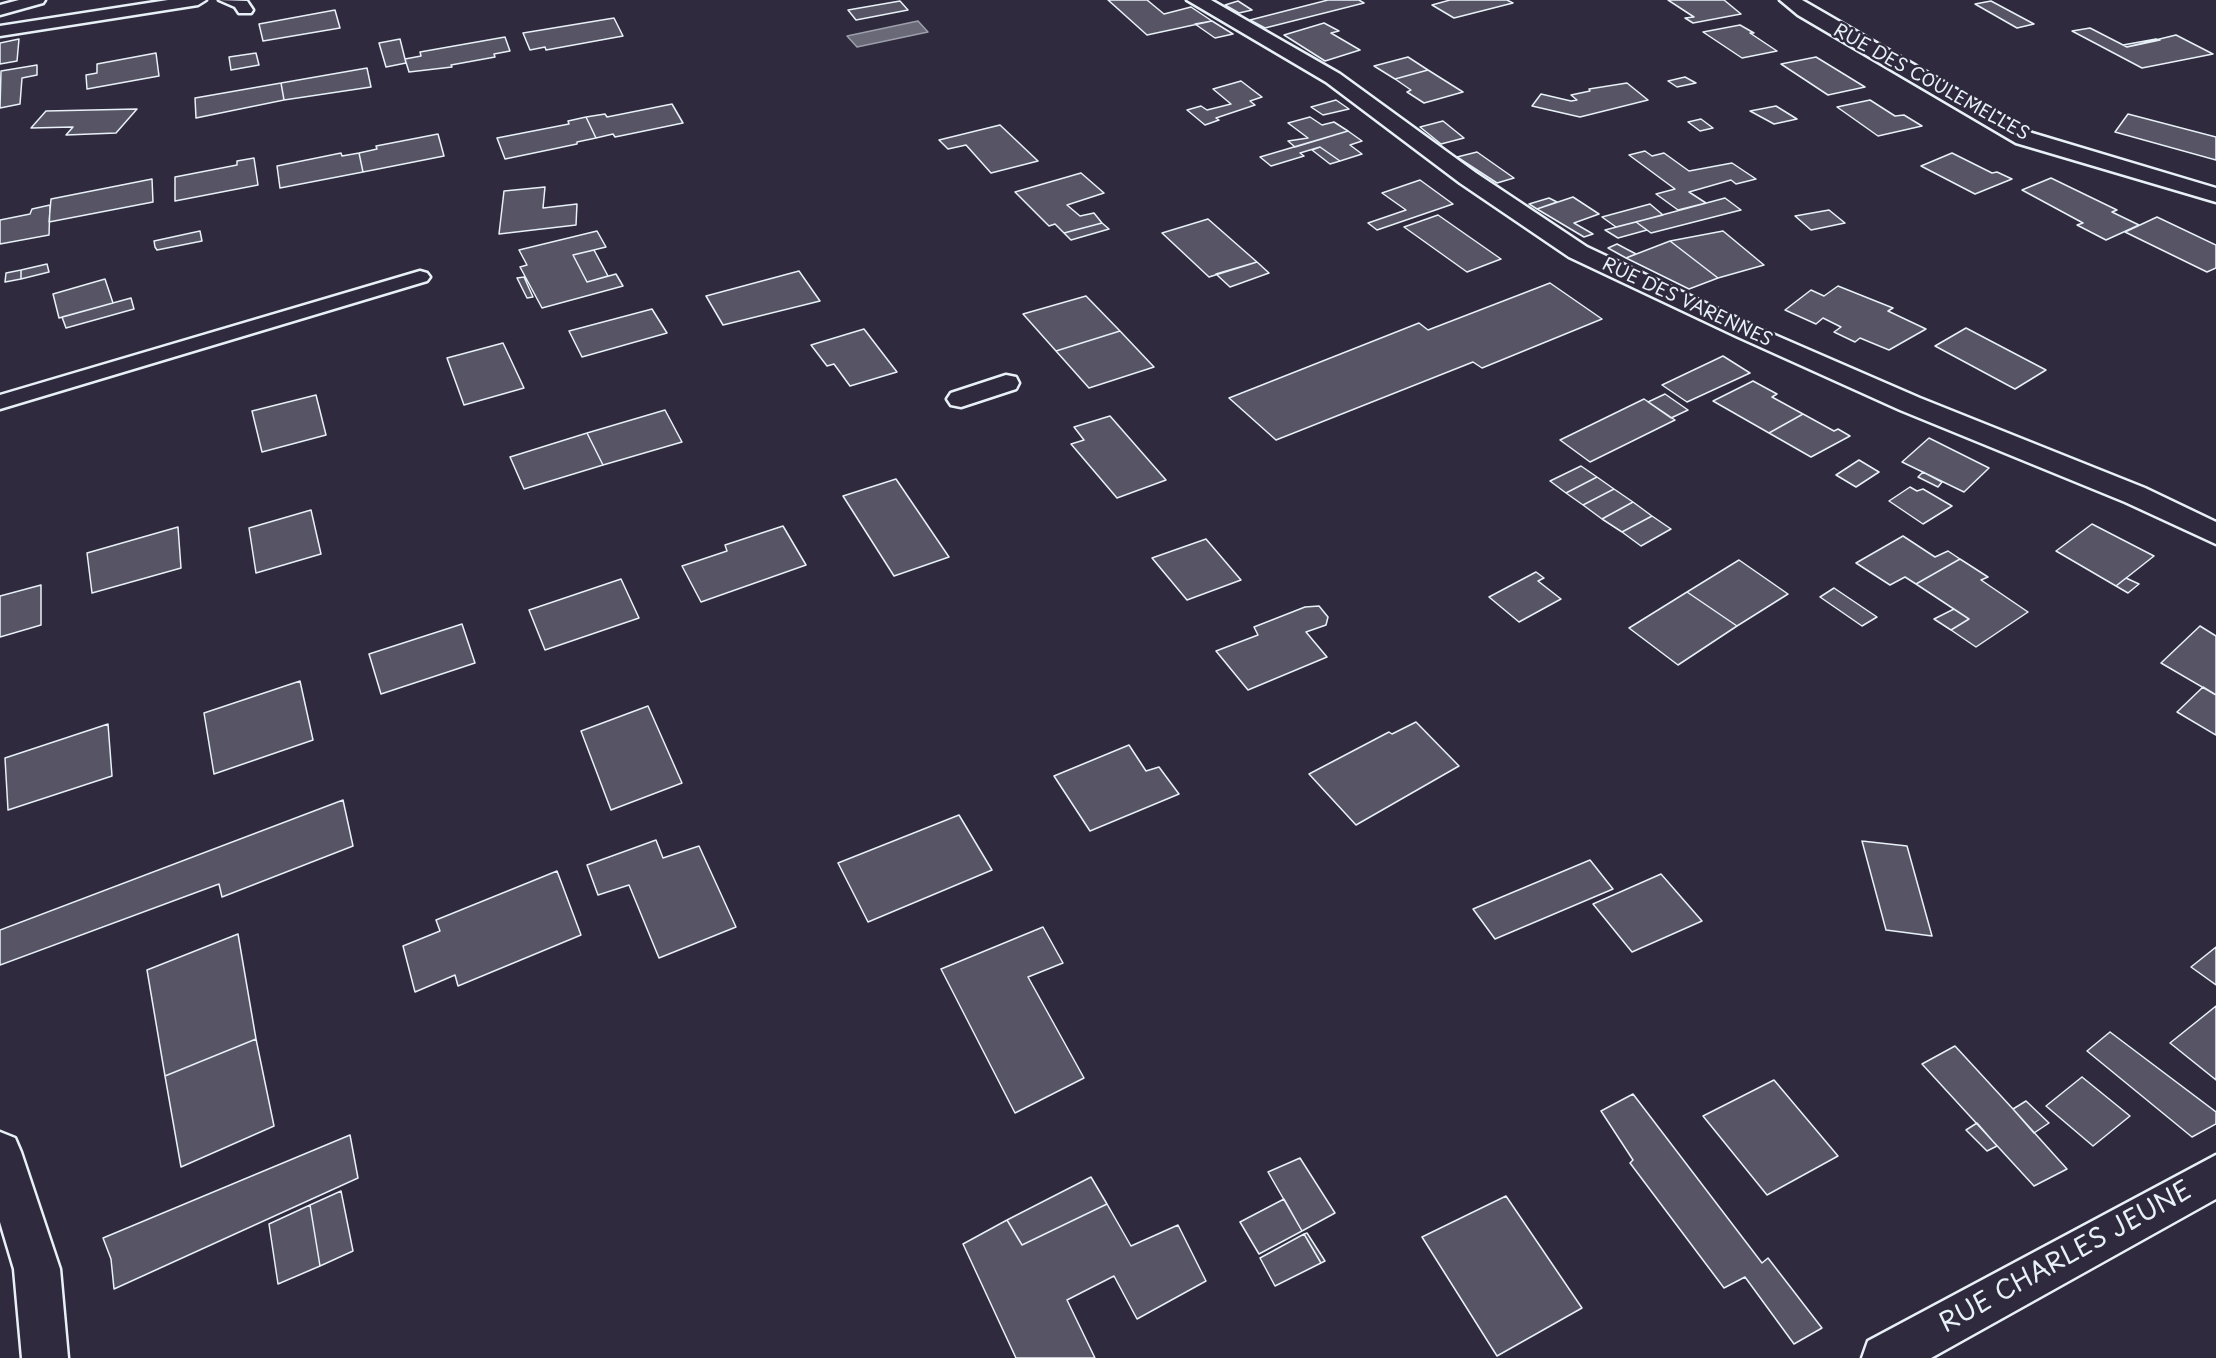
<!DOCTYPE html>
<html>
<head>
<meta charset="utf-8">
<style>
  body { margin:0 }
  canvas { display:block; background:#2f2a3d }
</style>
</head>
<body>
<canvas width="2216" height="1358"></canvas>
<script>
const c = document.querySelector('canvas').getContext('2d');
c.lineJoin = 'round';
function fillPath(path, color) { c.fillStyle = color; c.fill(path, 'evenodd'); }
const toPath = rows => new Path2D(rows.map(r => 'M' + r).join(''));
function trace(path, color, width, dash) { c.strokeStyle = color; c.lineWidth = width; c.lineCap = dash ? 'butt' : 'round'; c.setLineDash(dash || []); c.stroke(path); }
function write(font, color, halo, rows, align = 'center') {
  c.font = font + ' "Playpen Sans",sans-serif'; c.lineWidth = 5; c.setLineDash([]); c.textBaseline = 'middle'; c.strokeStyle = halo; c.fillStyle = color; for (const [text, x, y, turn = 0] of rows) {
    c.save(); c.translate(x, y); c.rotate((+turn || 0) * Math.PI / 180); c.textAlign = isNaN(turn) ? turn : align; if (halo) c.strokeText(text, 0, 0); c.fillText(text, 0, 0); c.restore();
  }
}
const water = toPath([
  [918,21,928,32,857,47,847,36,918,21]
]);
fillPath(water, '#696978');
trace(water, '#9c9fab', 1.5);
const building = toPath([
  [1108,0,1147,0,1164,14,1191,7,1212,21,1147,35,1108,0],
  [1328,0,1359,0,1364,3,1265,28,1250,20,1328,0],
  [1450,0,1507,0,1513,3,1454,18,1432,5,1450,0],
  [1668,0,1724,0,1741,14,1693,23,1685,18,1694,17,1668,0],
  [900,1,908,10,856,20,848,10,900,1],
  [1238,1,1252,10,1239,13,1225,5,1238,1],
  [1991,1,2034,24,2017,28,1975,4,1991,1],
  [335,10,340,28,263,41,259,24,335,10],
  [614,18,623,36,546,50,545,47,530,50,523,33,614,18],
  [1212,21,1233,34,1215,38,1195,24,1212,21],
  [1324,23,1339,31,1331,33,1360,50,1325,61,1284,35,1324,23],
  [1740,25,1754,33,1750,33,1777,51,1742,58,1703,32,1740,25],
  [2090,28,2127,47,2176,35,2213,54,2142,68,2072,31,2090,28],
  [505,37,510,51,494,54,495,57,451,65,452,67,409,72,405,59,421,56,420,52,505,37],
  [19,39,17,61,0,64,0,43,19,39],
  [400,39,406,63,386,67,379,43,400,39],
  [2156,39,2160,40,2127,47,2123,45,2156,39],
  [156,53,159,76,87,89,86,75,97,73,97,64,156,53],
  [256,53,259,65,231,70,229,57,256,53],
  [1408,57,1428,70,1395,79,1374,66,1408,57],
  [1816,57,1865,87,1828,95,1781,64,1816,57],
  [37,65,37,75,22,78,20,104,0,108,1,71,37,65],
  [367,68,371,87,284,100,281,83,367,68],
  [1428,70,1463,92,1424,103,1407,92,1411,90,1395,79,1428,70],
  [1685,77,1696,83,1677,87,1668,81,1685,77],
  [1241,81,1262,97,1250,101,1255,105,1216,118,1219,120,1205,125,1187,110,1201,106,1207,110,1231,104,1213,89,1241,81],
  [281,83,284,100,196,118,195,98,281,83],
  [1627,83,1648,100,1580,117,1532,106,1541,94,1571,101,1577,100,1571,95,1590,91,1589,89,1627,83],
  [1336,100,1349,109,1323,115,1311,107,1336,100],
  [1870,100,1895,116,1904,115,1922,126,1878,136,1837,107,1870,100],
  [672,104,683,123,615,137,613,134,596,138,586,117,605,114,607,117,672,104],
  [1776,106,1797,119,1774,124,1750,111,1776,106],
  [137,109,116,133,66,135,73,127,31,128,46,111,137,109],
  [2128,114,2216,137,2216,160,2115,132,2128,114],
  [586,117,596,138,577,142,577,144,505,159,497,138,569,124,568,121,586,117],
  [1310,117,1322,125,1334,122,1348,131,1295,147,1288,141,1308,138,1288,123,1310,117],
  [1701,119,1713,128,1700,131,1688,122,1701,119],
  [1443,121,1464,138,1441,144,1420,127,1443,121],
  [1000,125,1038,161,991,173,966,145,948,149,939,140,1000,125],
  [1348,131,1362,141,1350,145,1362,154,1340,161,1320,147,1300,153,1304,156,1271,166,1260,157,1348,131],
  [438,134,444,156,363,172,359,153,377,149,376,146,438,134],
  [1320,147,1340,161,1330,164,1312,150,1320,147],
  [1645,151,1652,156,1664,153,1689,171,1732,163,1756,179,1736,184,1731,180,1689,192,1706,203,1678,210,1656,194,1675,189,1629,155,1645,151],
  [1477,152,1514,178,1497,183,1457,157,1477,152],
  [341,153,342,156,359,153,363,172,280,188,277,166,341,153],
  [1952,153,1992,173,1997,172,2012,179,1975,194,1921,166,1952,153],
  [254,158,258,185,175,201,175,177,237,165,237,161,254,158],
  [1081,173,1104,193,1067,205,1080,216,1094,213,1102,223,1064,233,1055,224,1049,226,1015,192,1081,173],
  [2051,178,2117,210,2112,212,2139,225,2106,240,2077,225,2083,223,2022,190,2051,178],
  [152,179,153,202,49,222,51,199,152,179],
  [1420,180,1453,204,1377,230,1368,223,1406,210,1382,193,1420,180],
  [545,187,543,208,577,204,576,225,499,234,504,191,545,187],
  [1573,197,1599,214,1574,223,1593,234,1584,237,1537,209,1573,197],
  [1549,198,1557,202,1537,209,1529,204,1549,198],
  [1725,198,1741,210,1651,233,1636,222,1725,198],
  [1650,204,1663,215,1616,227,1602,217,1650,204],
  [50,205,49,235,0,244,0,220,30,214,32,209,50,205],
  [1829,210,1845,223,1811,230,1795,216,1829,210],
  [1438,215,1501,259,1467,272,1404,227,1438,215],
  [2157,217,2216,245,2216,268,2207,272,2125,232,2157,217],
  [1208,219,1257,262,1209,277,1162,233,1208,219],
  [1636,222,1647,230,1618,238,1605,230,1636,222],
  [1102,223,1109,229,1071,240,1064,233,1102,223],
  [200,231,202,241,157,250,155,247,154,241,200,231],
  [597,231,606,247,573,255,587,282,616,274,623,286,542,308,520,267,527,265,519,250,597,231],
  [1723,231,1764,265,1718,278,1670,241,1723,231],
  [1670,241,1718,278,1689,289,1626,258,1670,241],
  [1617,244,1636,254,1626,258,1608,248,1617,244],
  [594,250,608,276,587,282,573,255,594,250],
  [1257,262,1269,273,1230,287,1216,274,1257,262],
  [47,264,49,272,21,279,21,270,47,264],
  [21,270,21,279,5,282,6,273,21,270],
  [799,271,820,301,723,325,706,296,799,271],
  [524,277,533,297,527,298,517,278,524,277],
  [105,279,113,303,59,318,53,294,105,279],
  [1550,283,1602,319,1482,368,1473,362,1276,440,1229,398,1419,323,1428,330,1550,283],
  [1838,286,1893,308,1888,311,1926,329,1889,350,1860,338,1855,342,1834,332,1841,327,1823,318,1816,324,1785,310,1811,290,1824,296,1838,286],
  [1086,296,1120,331,1056,351,1023,314,1086,296],
  [131,298,134,309,66,328,62,317,131,298],
  [652,309,667,333,582,357,569,331,652,309],
  [1966,328,2046,370,2015,389,1935,346,1966,328],
  [864,329,897,372,850,386,834,364,827,366,811,345,864,329],
  [1120,331,1154,367,1089,388,1056,351,1120,331],
  [503,343,524,388,464,405,447,358,503,343],
  [1723,356,1750,373,1687,402,1662,385,1723,356],
  [1753,381,1777,394,1772,397,1803,414,1769,433,1713,401,1753,381],
  [1665,394,1688,410,1671,418,1648,402,1665,394],
  [316,395,326,435,262,452,252,411,316,395],
  [1644,399,1675,420,1590,462,1560,440,1644,399],
  [665,410,682,442,603,465,587,433,665,410],
  [1803,414,1834,431,1838,429,1850,436,1811,457,1769,433,1803,414],
  [1110,416,1166,480,1117,498,1071,444,1084,440,1074,427,1110,416],
  [587,433,603,465,524,489,510,457,587,433],
  [1929,438,1989,468,1964,492,1902,462,1929,438],
  [1859,460,1879,472,1856,487,1836,475,1859,460],
  [1581,466,1597,477,1566,493,1550,481,1581,466],
  [1923,472,1942,482,1938,487,1918,477,1923,472],
  [1597,477,1614,489,1583,505,1566,493,1597,477],
  [896,479,949,557,894,576,843,496,896,479],
  [1910,487,1917,491,1923,489,1952,506,1923,524,1889,501,1910,487],
  [1614,489,1633,502,1602,519,1583,505,1614,489],
  [1633,502,1652,516,1622,532,1602,519,1633,502],
  [311,510,321,554,256,573,249,528,311,510],
  [1652,516,1671,529,1641,546,1622,532,1652,516],
  [2092,524,2154,556,2116,586,2056,551,2092,524],
  [783,526,806,565,701,602,682,566,727,551,725,545,783,526],
  [178,527,181,568,92,593,87,553,178,527],
  [1903,536,1935,557,1948,551,1960,559,1916,584,1905,577,1890,585,1856,563,1903,536],
  [1206,539,1241,580,1187,600,1152,558,1206,539],
  [1960,559,1988,577,1981,580,2028,612,1976,647,1951,630,1969,619,1916,584,1960,559],
  [1739,560,1788,594,1737,626,1687,592,1739,560],
  [1536,572,1544,578,1538,581,1561,599,1519,622,1489,597,1536,572],
  [2126,578,2139,584,2128,593,2116,586,2126,578],
  [621,579,639,618,545,650,529,610,621,579],
  [41,585,41,625,0,637,0,596,41,585],
  [1834,588,1877,617,1862,626,1820,597,1834,588],
  [1687,592,1737,626,1678,665,1629,628,1687,592],
  [1319,606,1328,617,1326,625,1306,632,1327,657,1248,690,1216,651,1258,635,1254,627,1305,607,1319,606],
  [1954,609,1969,619,1951,630,1934,619,1954,609],
  [462,624,475,663,381,694,369,654,462,624],
  [2200,626,2216,636,2216,695,2161,663,2200,626],
  [300,681,313,740,214,774,204,713,300,681],
  [2203,687,2216,695,2216,735,2177,712,2203,687],
  [648,706,682,783,611,810,581,731,648,706],
  [1416,722,1459,766,1356,825,1309,774,1389,732,1392,734,1416,722],
  [108,724,112,776,8,810,5,758,108,724],
  [1129,745,1146,771,1159,767,1179,794,1090,831,1054,776,1129,745],
  [343,800,353,846,222,897,219,884,0,965,0,930,343,800],
  [959,815,992,870,868,922,838,863,959,815],
  [656,840,663,858,699,846,736,927,659,958,629,885,598,895,587,865,656,840],
  [1862,841,1907,846,1932,936,1886,930,1862,841],
  [1590,860,1613,889,1495,939,1473,909,1590,860],
  [557,871,581,935,458,986,455,975,415,992,403,946,440,931,436,920,557,871],
  [1661,874,1702,921,1632,952,1593,904,1661,874],
  [1043,927,1063,963,1028,977,1084,1078,1015,1113,941,969,1043,927],
  [238,934,256,1039,165,1076,147,970,238,934],
  [2216,947,2216,985,2191,967,2216,947],
  [2216,1006,2216,1080,2170,1043,2216,1006],
  [2110,1032,2216,1112,2216,1124,2192,1137,2087,1051,2110,1032],
  [256,1039,274,1126,181,1167,165,1076,256,1039],
  [1955,1046,2013,1109,2067,1169,2034,1186,1922,1064,1955,1046],
  [2082,1077,2130,1116,2093,1146,2046,1106,2082,1077],
  [1774,1080,1838,1156,1767,1195,1703,1116,1774,1080],
  [1633,1094,1762,1263,1768,1258,1822,1328,1794,1344,1745,1277,1724,1288,1630,1163,1633,1160,1601,1111,1633,1094],
  [2026,1101,2049,1123,2034,1133,2013,1109,2026,1101],
  [1977,1123,1997,1146,1987,1151,1966,1130,1977,1123],
  [350,1135,358,1178,114,1289,111,1259,103,1238,350,1135],
  [1300,1158,1335,1213,1302,1231,1268,1172,1300,1158],
  [1091,1177,1107,1204,1022,1245,1007,1220,1091,1177],
  [341,1191,353,1251,320,1266,310,1205,341,1191],
  [1506,1196,1582,1308,1497,1356,1422,1237,1506,1196],
  [1284,1199,1302,1231,1259,1254,1240,1222,1284,1199],
  [1107,1204,1131,1246,1178,1225,1206,1281,1137,1319,1114,1276,1067,1300,1095,1358,1016,1358,963,1244,1007,1220,1022,1245,1107,1204],
  [310,1205,320,1266,278,1284,269,1224,310,1205],
  [1307,1233,1325,1261,1321,1263,1304,1234,1307,1233],
  [1304,1234,1321,1263,1275,1286,1260,1258,1304,1234]
]);
fillPath(building, '#575565');
trace(building, '#e8f1f8', 1.5);
const lane = toPath([
  [19,0,45,0,43,3,0,15,0,5,19,0],
  [168,0,206,0,198,5,0,36,0,26,168,0],
  [219,0,247,1,253,10,251,13,239,13,235,7,219,0],
  [420,271,427,273,430,277,427,281,0,409,0,395,420,271]
]);
const street = toPath([
  [1187,0,1211,0,1340,74,1476,173,1587,247,1754,326,1920,398,2145,488,2216,522,2216,544,2125,502,1900,410,1736,336,1569,257,1460,183,1326,82,1187,0],
  [1780,0,1802,0,2032,133,2216,188,2216,202,2016,143,1798,15,1780,0],
  [1006,375,1016,377,1019,383,1016,389,961,407,951,405,947,399,951,393,1006,375],
  [0,1132,15,1138,21,1152,60,1269,68,1358,22,1358,14,1269,0,1222,0,1132],
  [2216,1155,2216,1199,1931,1358,1862,1358,1868,1341,2216,1155]
]);
trace(lane, '#e8f1f8', 5);
trace(street, '#e8f1f8', 5);
fillPath(lane, '#2f2a3d');
fillPath(street, '#2f2a3d');
write('18px', '#e8f1f8', '#2f2a3d', [
  ["RUE DES COULEMELLES",1931,83,29],
  ["RUE DES VARENNES",1687,303,25]
]);
write('26px', '#e8f1f8', '#2f2a3d', [
  ["RUE CHARLES JEUNE",2066,1258,-29]
]);
</script>
</body>
</html>
